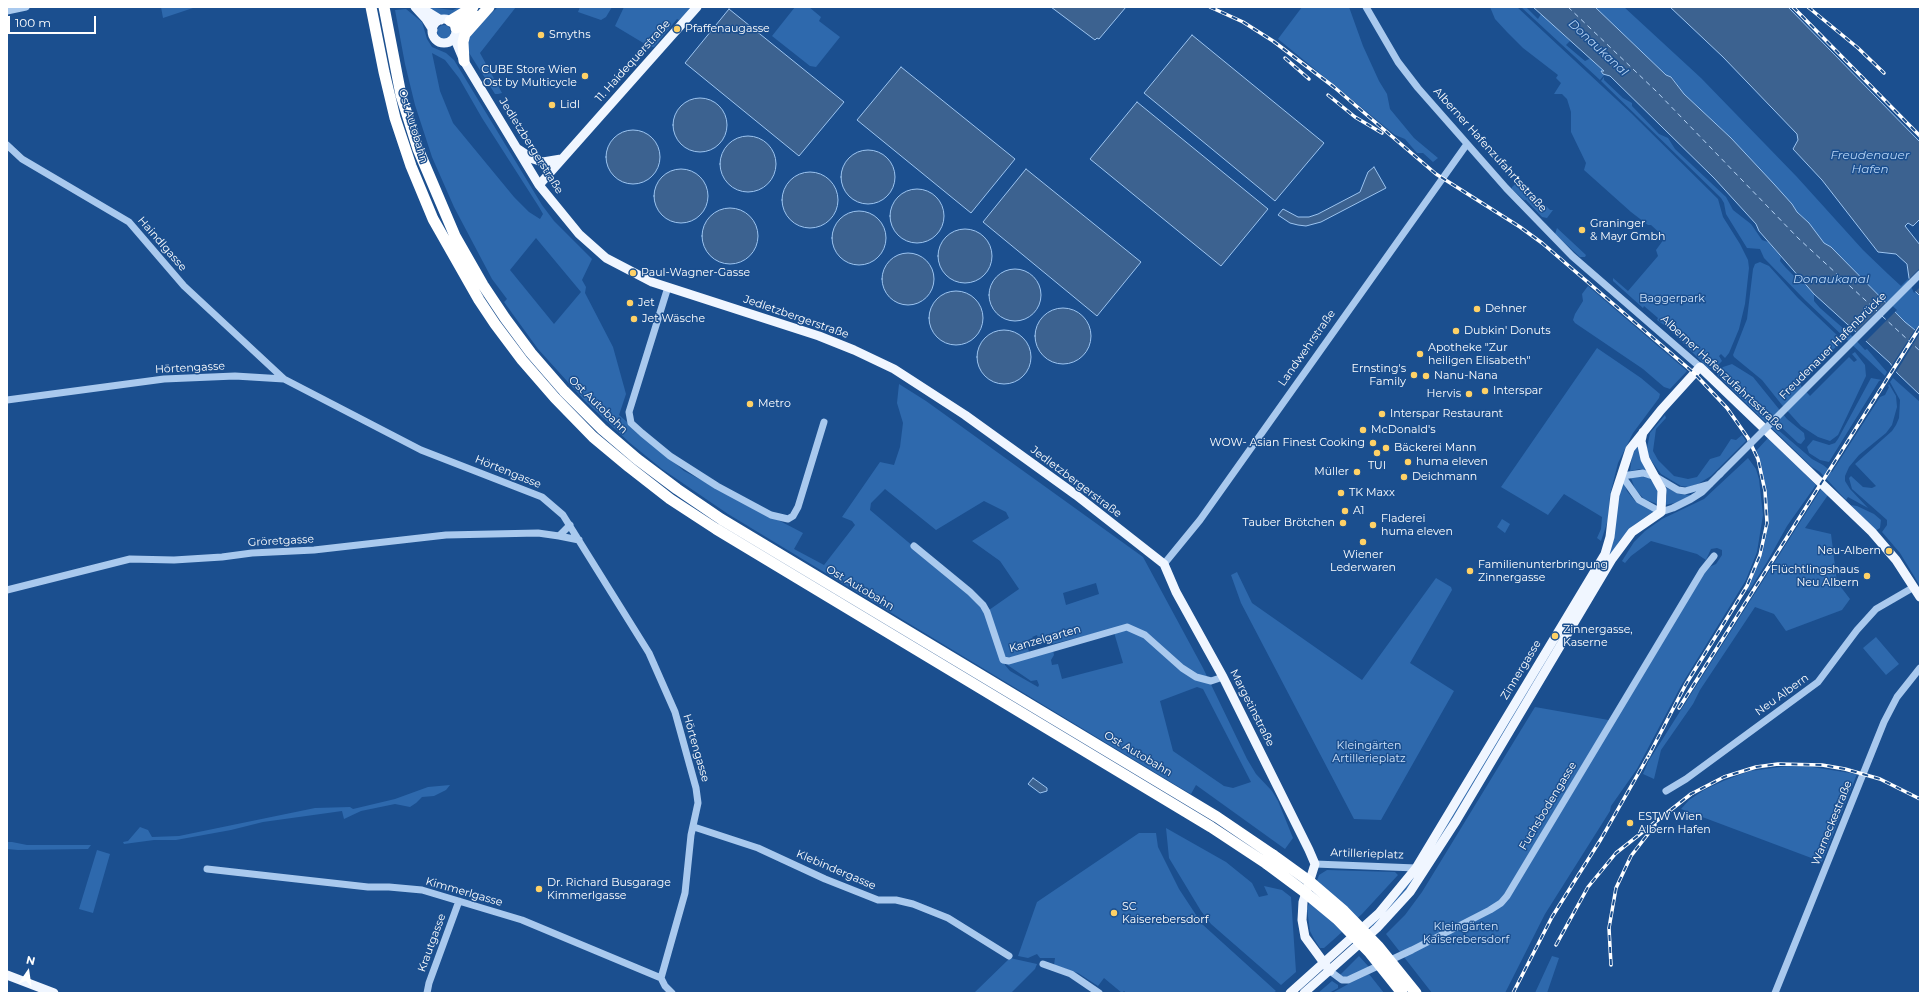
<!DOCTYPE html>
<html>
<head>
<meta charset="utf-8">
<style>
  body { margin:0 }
  #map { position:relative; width:1927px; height:1000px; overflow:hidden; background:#1b4f8f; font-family:Montserrat,sans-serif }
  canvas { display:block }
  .frame { position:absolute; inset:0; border:8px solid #fff; pointer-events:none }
  .north { position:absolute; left:8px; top:952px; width:40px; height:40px; -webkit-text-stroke:3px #1b4f8f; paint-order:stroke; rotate:13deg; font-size:11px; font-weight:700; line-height:16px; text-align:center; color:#fff }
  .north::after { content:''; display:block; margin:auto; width:14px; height:18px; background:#fff; clip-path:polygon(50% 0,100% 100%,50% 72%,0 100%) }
  .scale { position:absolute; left:8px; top:16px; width:88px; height:18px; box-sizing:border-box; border:2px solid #fff; border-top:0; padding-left:5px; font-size:12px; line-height:14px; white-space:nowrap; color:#fff; -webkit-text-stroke:3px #1b4f8f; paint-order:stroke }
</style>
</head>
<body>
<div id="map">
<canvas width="1927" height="1000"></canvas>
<div class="frame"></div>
<div class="north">N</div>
<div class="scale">100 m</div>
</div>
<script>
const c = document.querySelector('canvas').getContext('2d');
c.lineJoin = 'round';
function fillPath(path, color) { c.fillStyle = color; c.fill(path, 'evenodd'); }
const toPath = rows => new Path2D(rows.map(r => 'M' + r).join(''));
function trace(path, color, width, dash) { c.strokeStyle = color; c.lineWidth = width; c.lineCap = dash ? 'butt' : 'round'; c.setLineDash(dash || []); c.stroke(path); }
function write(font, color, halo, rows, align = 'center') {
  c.font = font + ' Montserrat,sans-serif'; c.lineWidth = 3; c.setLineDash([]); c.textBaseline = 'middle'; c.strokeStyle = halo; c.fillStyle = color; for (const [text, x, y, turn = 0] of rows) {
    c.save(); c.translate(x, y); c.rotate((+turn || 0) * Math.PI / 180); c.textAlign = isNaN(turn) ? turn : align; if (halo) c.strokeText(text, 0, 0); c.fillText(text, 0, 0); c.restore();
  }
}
fillPath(toPath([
  [161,7,196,7,163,18],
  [426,7,453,10,459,7,469,7,452,16,439,15],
  [498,7,516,7,480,53,502,93,498,94,495,94,466,48,471,32],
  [580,7,612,7,606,17,601,20,578,12],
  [624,7,693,7,679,20,677,19,654,47,650,47,615,26],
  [795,7,809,7,821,17,819,21,840,37,816,67,810,66,772,36],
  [1302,7,1349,7,1363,46,1379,81,1387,94,1390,109,1414,138,1438,158,1433,162,1423,153,1417,153,1405,139,1395,135,1278,39],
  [1490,7,1517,7,1631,113,1718,199,1723,217,1740,244,1748,260,1749,268,1745,304,1739,329,1729,353,1725,358,1721,354,1719,356,1722,361,1715,368,1709,369,1668,328,1657,320,1658,318,1644,306,1643,308,1613,281,1613,278,1628,291,1658,256,1656,250,1664,239,1663,236,1651,225,1648,225,1631,212,1584,170,1586,163,1571,132,1571,112,1567,99,1562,94,1554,94,1561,83,1556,78,1558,75,1523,48,1507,32,1495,19],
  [1521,7,1526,7,1538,19,1541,14,1570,41,1566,45,1585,61,1591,58,1605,71,1601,72,1604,75,1600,80],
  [1595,7,1624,7,1701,78,1797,177,1863,250,1888,274,1901,286,1909,278,1915,291,1920,296,1920,334,1905,322,1831,247,1824,243,1809,223,1797,212,1792,204,1731,138,1684,94,1672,77,1666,75],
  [406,9,422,22,427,39,432,47,446,53,454,60,542,205,554,221,592,259,582,280,586,287,585,293,613,347,626,394,619,415,684,471,803,533,794,549,824,565,855,525,852,521,842,517,880,462,894,465,900,447,903,423,897,403,899,384,926,401,1143,557,1203,668,1247,759,1256,774,1272,791,1278,801,1293,838,1285,849,1196,785,1191,794,1179,787,728,514,662,469,630,443,585,401,538,349,504,302,507,299,492,279,454,207,432,157,415,105,405,64,395,10],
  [432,53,445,60,459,78,482,118,539,207,543,214,540,219,529,212,514,197,453,123,440,91],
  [536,238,581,292,554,324,510,270],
  [885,489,936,530,984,501,1006,512,1009,518,972,541,1000,561,1019,589,989,610,870,510,871,503],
  [1096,583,1099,594,1066,605,1063,593],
  [1113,629,1123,663,1062,679,1058,664,1052,665,1051,660,1054,655,1053,650,1006,664,1031,681,1037,680,1039,685,1038,687,1010,671,1005,665,1006,658,1030,654,1025,641,1033,638,1032,637,1037,635,1038,638,1049,635,1052,644],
  [1197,687,1203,689,1251,782,1233,788,1224,786,1173,751,1160,701],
  '437 32a7 7 0 1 1 14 0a7 7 0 1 1-14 0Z',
  [1604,77,1604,80,1623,98,1632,103,1632,106,1659,134,1668,138,1675,149,1726,197,1733,210,1751,224,1762,240,1768,242,1781,257,1780,261,1786,268,1802,284,1805,284,1814,294,1814,301,1820,308,1852,336,1865,350,1867,349,1887,372,1885,376,1805,300,1764,258,1760,249,1747,248,1726,214,1724,203,1721,198,1601,81],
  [1521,179,1518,184,1542,209,1546,206,1550,210,1553,210,1547,218,1542,217,1526,200,1524,200,1512,189,1512,187],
  [1557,228,1586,255,1585,257,1580,257,1555,234],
  [1760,262,1769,266,1798,298,1839,337,1839,344,1807,375,1801,384,1801,386,1810,396,1849,357,1854,362,1857,360,1852,354,1855,352,1865,365,1866,376,1838,435,1830,441,1818,437,1801,426,1782,405,1762,380,1734,357,1733,355,1747,319,1753,269,1755,264],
  [1588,286,1687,371,1670,389,1664,387,1643,369,1575,323,1573,320,1575,314,1583,301,1582,294],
  [1597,348,1641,378,1660,394,1659,398,1633,433,1618,463,1610,495,1608,520,1601,541,1597,538,1601,529,1602,517,1564,494,1548,515,1501,487],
  [1732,364,1753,377,1787,419,1804,433,1805,439,1801,444,1798,443,1764,411,1761,411,1777,429,1812,459,1823,465,1832,472,1880,397,1885,395,1889,387,1888,386,1889,384,1896,396,1897,407,1892,425,1886,433,1859,455,1849,467,1845,476,1845,481,1850,489,1868,508,1848,497,1846,500,1820,472,1812,467,1718,376,1717,373,1723,367],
  [1871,378,1882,380,1879,381,1829,462,1820,460,1809,453,1807,447,1813,440,1829,445,1835,443,1838,439],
  [1893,378,1920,402,1920,586,1900,553,1882,532,1887,525,1887,520,1852,489,1849,478,1851,476,1863,487,1872,488,1876,486,1855,464,1892,431,1896,425,1899,418,1900,400,1890,382],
  [1665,415,1666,418,1656,429,1653,451,1658,460,1674,476,1688,479,1697,477,1710,459,1720,456,1731,439,1736,440,1742,435,1746,441,1711,476,1698,484,1688,487,1681,486,1661,474,1648,456,1647,448,1650,433],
  [1768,438,1816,485,1787,526,1767,562,1749,591,1747,590,1762,555,1767,532,1766,489,1756,451],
  [1639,441,1640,456,1648,471,1640,469,1630,471,1632,456],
  [1748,458,1756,469,1759,479,1763,515,1757,552,1746,580,1682,684,1637,769,1611,806,1610,811,1545,914,1505,993,1432,993,1386,934,1405,915,1422,892,1535,707,1614,721,1707,568,1716,564,1722,555,1722,550,1717,548,1711,549,1706,560,1697,554,1651,541,1631,556,1625,563,1622,561,1634,542,1645,531,1662,519,1704,499],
  [1637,476,1649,478,1654,482,1659,493,1657,504,1644,499,1635,489,1631,478],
  [1624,483,1627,491,1635,501,1654,511,1634,525,1620,540,1420,872,1413,883,1372,928,1370,925,1387,909,1410,881,1606,558,1621,488],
  [1665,487,1679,494,1691,495,1697,493,1679,502,1665,505,1667,495],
  [1821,489,1828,495,1805,528,1831,534,1837,582,1850,599,1842,610,1786,631,1774,614,1755,607,1700,690,1693,704,1661,750,1654,779,1643,774,1648,762],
  [1851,505,1857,506,1874,514,1881,520,1880,528,1875,531],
  [1502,519,1510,524,1505,533,1497,527],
  [1237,572,1252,603,1362,680,1436,578,1451,587,1452,590,1410,663,1454,691,1381,820,1354,819,1241,603,1231,575],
  [1876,637,1899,664,1886,675,1863,648],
  [1788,766,1812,767,1857,774,1822,862,1681,809,1689,800,1704,790,1723,781,1750,771],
  [450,785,446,790,434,796,422,797,416,803,410,807,395,804,361,811,344,819,342,811,335,812,263,822,231,830,176,840,154,840,124,844,123,842,128,841,140,827,148,830,152,837,179,836,315,808,350,807,353,809,395,799,428,787],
  [1166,828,1226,862,1252,883,1259,897,1268,895,1264,886,1282,890,1291,897,1296,972,1281,985,1211,924,1201,911,1169,858],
  [1139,833,1156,833,1158,847,1179,889,1202,924,1276,991,1273,993,1126,993,1124,991,1122,993,1104,978,1098,986,1078,973,1054,965,1055,958,1040,958,1037,954,1028,958,1018,956,1037,902],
  [7,842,12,842,27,845,91,845,88,849,18,850,7,849],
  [97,850,110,854,93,913,79,909],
  [1327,870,1395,872,1398,875,1362,914,1332,941,1324,948,1320,948,1314,939,1310,931,1307,909,1319,875],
  [1359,956,1369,967,1352,976,1344,977,1340,975],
  [1552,956,1559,958,1547,993,1535,993],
  [1010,958,1037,964,1035,969,1011,993,974,993],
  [1369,974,1384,993,1332,993,1352,982],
  [1332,981,1338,985,1338,988,1329,993,1318,993]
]), '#2e69ad');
const water = toPath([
  [1051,7,1126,7,1099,39,1097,38,1095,40,1051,7],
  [1533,7,1595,7,1666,75,1671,77,1684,94,1731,138,1774,184,1792,204,1797,212,1809,223,1824,243,1831,247,1905,322,1920,334,1920,395,1897,373,1890,363,1814,294,1759,231,1756,224,1714,178,1610,76,1603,74,1601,71,1604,71,1533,7],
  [1670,7,1788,7,1920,142,1920,219,1913,226,1908,223,1905,226,1920,245,1920,296,1915,291,1909,278,1907,264,1896,254,1878,252,1822,180,1793,149,1798,140,1797,134,1723,57,1670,7],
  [729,9,844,102,799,156,685,63,729,9],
  [1192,35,1324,143,1275,201,1144,93,1192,35],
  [901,67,1015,159,971,213,857,120,901,67],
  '673 125a27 27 0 1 1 54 0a27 27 0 1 1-54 0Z',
  [1137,102,1268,209,1221,266,1090,159,1137,102],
  '606 157a27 27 0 1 1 54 0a27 27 0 1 1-54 0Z',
  '720 164a28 28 0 1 1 56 0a28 28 0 1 1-56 0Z',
  '841 177a27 27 0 1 1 54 0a27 27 0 1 1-54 0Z',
  [1374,167,1386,188,1321,222,1306,226,1298,225,1290,223,1278,215,1283,209,1298,217,1309,217,1318,214,1360,192,1368,172,1374,167],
  '654 196a27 27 0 1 1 54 0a27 27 0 1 1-54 0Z',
  [1026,169,1141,262,1097,316,983,222,1026,169],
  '782 200a28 28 0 1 1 56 0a28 28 0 1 1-56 0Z',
  '890 216a27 27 0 1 1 54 0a27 27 0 1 1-54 0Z',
  '702 236a28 28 0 1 1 56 0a28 28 0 1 1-56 0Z',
  '832 238a27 27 0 1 1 54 0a27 27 0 1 1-54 0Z',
  '938 256a27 27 0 1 1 54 0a27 27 0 1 1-54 0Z',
  '882 279a26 26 0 1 1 52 0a26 26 0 1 1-52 0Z',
  '989 295a26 26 0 1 1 52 0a26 26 0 1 1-52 0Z',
  '929 318a27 27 0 1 1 54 0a27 27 0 1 1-54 0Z',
  '1035 336a28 28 0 1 1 56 0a28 28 0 1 1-56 0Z',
  '977 357a27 27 0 1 1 54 0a27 27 0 1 1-54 0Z',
  [1033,778,1047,788,1047,791,1040,793,1028,784,1033,778]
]);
fillPath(water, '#3c6290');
trace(water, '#9cc4f0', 1);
fillPath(toPath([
  [1920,268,1920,287,1914,293,1908,280],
  [1887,301,1897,310,1865,342,1855,333],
  [1916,328,1920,333,1895,374,1890,368]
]), '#1b4f8f');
trace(toPath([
  [1568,7,1656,91,1798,238,1877,311],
  [1882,316,1920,351]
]), '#b5d3f5', 1, [5, 4]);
trace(toPath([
  [1366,7,1398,62,1418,88,1506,188,1572,256,1700,367],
  [7,11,26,7],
  [7,145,22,159,129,222,184,286,284,379],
  [668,287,629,412,631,423,642,433,670,456,717,486,771,515,788,519,793,516,798,507,824,422],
  [7,400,164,379,235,376,284,379,421,450,542,497,563,515,649,653,675,712,696,788,698,803,691,835,685,893,661,978],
  [1710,484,1685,491,1678,490,1656,477,1643,473,1622,476,1639,500,1661,512,1673,508,1691,499,1702,492,1720,474],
  [559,536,579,540],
  [914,546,970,592,983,605,987,612,1003,660,1009,661,1127,627,1145,635,1182,668,1196,677,1211,681,1223,677],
  [1164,564,1200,520,1467,144],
  [7,590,130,559,174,560,222,557,252,553,314,550,446,535,538,533,559,536,570,525],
  [1666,791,1686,779,1818,682,1857,630,1876,609,1914,587],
  [694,827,758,848,825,879,878,900,896,900,913,904,948,918,1009,956],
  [1315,864,1416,868],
  [207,869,368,887,389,887,422,890,522,920,661,978,665,986,672,993],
  [1043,964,1071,974,1099,993],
  [1330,971,1342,980,1348,980,1412,950,1490,910,1501,903,1507,896,1702,571,1714,556],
  [427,993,429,983,459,901],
  [1775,993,1884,722,1897,697,1920,668]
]), '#a9c9ee', 7);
trace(toPath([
  [415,7,426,19,433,30],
  [420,7,441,20],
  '432 31a12 12 0 1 1 24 0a12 12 0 1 1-24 0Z',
  [454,37,464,61,539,185,579,234,606,258,652,282,819,336,854,350,894,369,965,415,1076,495,1164,564,1176,592,1223,677,1309,850,1315,864,1303,902,1302,920,1305,937,1330,971],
  [518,149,533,159,543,162,561,159],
  [539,185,697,7],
  [7,975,54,993],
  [1290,993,1379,913,1416,868,1605,554,1610,537,1615,495,1630,449,1661,410,1700,367,1872,532,1896,560,1920,597],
  [1304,993,1377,928,1410,892,1456,821,1612,559,1632,532,1661,512,1662,490,1645,459,1641,441,1643,432]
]), '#f0f6ff', 9);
trace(toPath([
  [371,7,384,72,395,118,411,166,433,219,479,300,495,324,522,360,555,398,593,437,629,467,670,499,716,529,1211,827,1267,864],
  [384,7,401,95,418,149,455,236,483,285,505,318,531,353,564,391,602,429,637,459,677,489,721,519,1217,817,1273,855],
  [450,21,473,7],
  [456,28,476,16],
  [464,61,463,42,465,34,489,7]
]), '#fff', 11);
const rail = toPath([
  [1210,7,1243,22,1273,41,1334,87,1436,174,1520,227,1542,243,1694,373,1727,408,1748,438,1758,459,1765,491,1767,523,1760,555,1747,586,1686,684,1648,757],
  [1793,7,1920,136],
  [1808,7,1858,48,1884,73],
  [1285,58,1309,79],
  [1328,95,1355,117,1382,133],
  [1679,708,1920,327],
  [1556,945,1588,887,1616,853,1691,794,1724,777,1756,767,1778,764,1822,765,1845,769,1880,779,1920,799],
  [1611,965,1609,928,1616,888,1631,856,1655,825],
  [1513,993,1552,917,1601,839,1650,753]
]);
trace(rail, '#fff', 3.5);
trace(rail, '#1b4f8f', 2, [6]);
trace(toPath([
  [1720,474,1920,274]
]), '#a9c9ee', 7);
trace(toPath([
  [1273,855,1309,881,1344,911,1378,946,1416,993],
  [1267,864,1302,890,1337,919,1370,953,1402,993]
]), '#fff', 11);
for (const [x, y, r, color] of [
  [677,29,4,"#ffd166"],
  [541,35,4,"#ffd166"],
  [585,76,4,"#ffd166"],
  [552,105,4,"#ffd166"],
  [1582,230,4,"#ffd166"],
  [633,273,4,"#ffd166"],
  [630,303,4,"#ffd166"],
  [1477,309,4,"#ffd166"],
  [634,319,4,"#ffd166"],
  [1456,331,4,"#ffd166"],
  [1420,354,4,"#ffd166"],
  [1414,375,4,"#ffd166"],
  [1426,376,4,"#ffd166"],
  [1485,391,4,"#ffd166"],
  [1469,394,4,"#ffd166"],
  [750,404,4,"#ffd166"],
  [1382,414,4,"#ffd166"],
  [1363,430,4,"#ffd166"],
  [1373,443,4,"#ffd166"],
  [1386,448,4,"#ffd166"],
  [1377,453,4,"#ffd166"],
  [1408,462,4,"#ffd166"],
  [1357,472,4,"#ffd166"],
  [1404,477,4,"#ffd166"],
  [1341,493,4,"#ffd166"],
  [1345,511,4,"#ffd166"],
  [1343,523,4,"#ffd166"],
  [1373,525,4,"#ffd166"],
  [1363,542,4,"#ffd166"],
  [1889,551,4,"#ffd166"],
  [1470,571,4,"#ffd166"],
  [1867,576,4,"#ffd166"],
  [1555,636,4,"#ffd166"],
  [1630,823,4,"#ffd166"],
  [539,889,4,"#ffd166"],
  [1114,913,4,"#ffd166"]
]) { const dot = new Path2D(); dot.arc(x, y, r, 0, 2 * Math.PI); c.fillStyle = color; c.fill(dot); trace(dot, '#1b4f8f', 1.5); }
write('11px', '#fff', '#1b4f8f', [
  ["Pfaffenaugasse",685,29],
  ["Smyths",549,35],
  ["CUBE Store Wien",577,70,"right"],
  ["Ost by Multicycle",577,83,"right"],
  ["Lidl",560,105],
  ["Graninger",1590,224],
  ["& Mayr Gmbh",1590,237],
  ["Paul-Wagner-Gasse",641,273],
  ["Jet",638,303],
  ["Dehner",1485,309],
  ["Jet Wäsche",642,319],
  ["Dubkin' Donuts",1464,331],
  ["Apotheke \"Zur",1428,348],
  ["heiligen Elisabeth\"",1428,361],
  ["Ernsting's",1406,369,"right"],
  ["Family",1406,382,"right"],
  ["Nanu-Nana",1434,376],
  ["Interspar",1493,391],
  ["Hervis",1461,394,"right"],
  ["Metro",758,404],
  ["Interspar Restaurant",1390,414],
  ["McDonald's",1371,430],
  ["WOW- Asian Finest Cooking",1365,443,"right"],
  ["Bäckerei Mann",1394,448],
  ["huma eleven",1416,462],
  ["TUI",1377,466,"center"],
  ["Müller",1349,472,"right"],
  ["Deichmann",1412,477],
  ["TK Maxx",1349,493],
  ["A1",1353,511],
  ["Fladerei",1381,519],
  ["huma eleven",1381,532],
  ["Tauber Brötchen",1335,523,"right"],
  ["Neu-Albern",1881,551,"right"],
  ["Wiener",1363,555,"center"],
  ["Lederwaren",1363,568,"center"],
  ["Familienunterbringung",1478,565],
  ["Zinnergasse",1478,578],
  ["Flüchtlingshaus",1859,570,"right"],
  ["Neu Albern",1859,583,"right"],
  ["Zinnergasse,",1563,630],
  ["Kaserne",1563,643],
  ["ESTW Wien",1638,817],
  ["Albern Hafen",1638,830],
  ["Dr. Richard Busgarage",547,883],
  ["Kimmerlgasse",547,896],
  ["SC",1122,907],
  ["Kaiserebersdorf",1122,920]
], 'left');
write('11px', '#fff', '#1b4f8f', [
  ["11. Haidequerstraße",633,61,-48],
  ["Ost Autobahn",413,126,73],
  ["Jedletzbergerstraße",531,146,58],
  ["Alberner Hafenzufahrtsstraße",1490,150,48],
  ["Haindlgasse",162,244,49],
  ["Jedletzbergerstraße",796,317,19],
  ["Freudenauer Hafenbrücke",1833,346,-45],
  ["Landwehrstraße",1307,348,-55],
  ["Hörtengasse",190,368,-3],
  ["Alberner Hafenzufahrtsstraße",1722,373,43],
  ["Ost Autobahn",598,405,44],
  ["Hörtengasse",508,472,22],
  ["Jedletzbergerstraße",1076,482,37],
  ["Gröretgasse",281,541,-3],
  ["Ost Autobahn",860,588,31],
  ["Kanzelgarten",1045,639,-16],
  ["Zinnergasse",1521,670,-59],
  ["Neu Albern",1782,695,-36],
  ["Margetinstraße",1252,708,63],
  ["Hörtengasse",696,748,74],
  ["Ost Autobahn",1138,754,31],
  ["Fuchsbodengasse",1548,806,-59],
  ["Warneckestraße",1832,823,-68],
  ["Artillerieplatz",1367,854,2],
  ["Klebindergasse",836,870,23],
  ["Kimmerlgasse",464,892,16],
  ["Krautgasse",432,943,-70]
]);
write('11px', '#cfe3fa', '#1b4f8f', [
  ["Baggerpark",1672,299],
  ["Kleingärten",1369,746],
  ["Artillerieplatz",1369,759],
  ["Kleingärten",1466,927],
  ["Kaiserebersdorf",1466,940]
]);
write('italic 12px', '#b5d3f5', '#1b4f8f', [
  ["Donaukanal",1598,48,43],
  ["Freudenauer",1870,155],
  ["Hafen",1870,169],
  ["Donaukanal",1831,279]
]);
</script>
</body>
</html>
